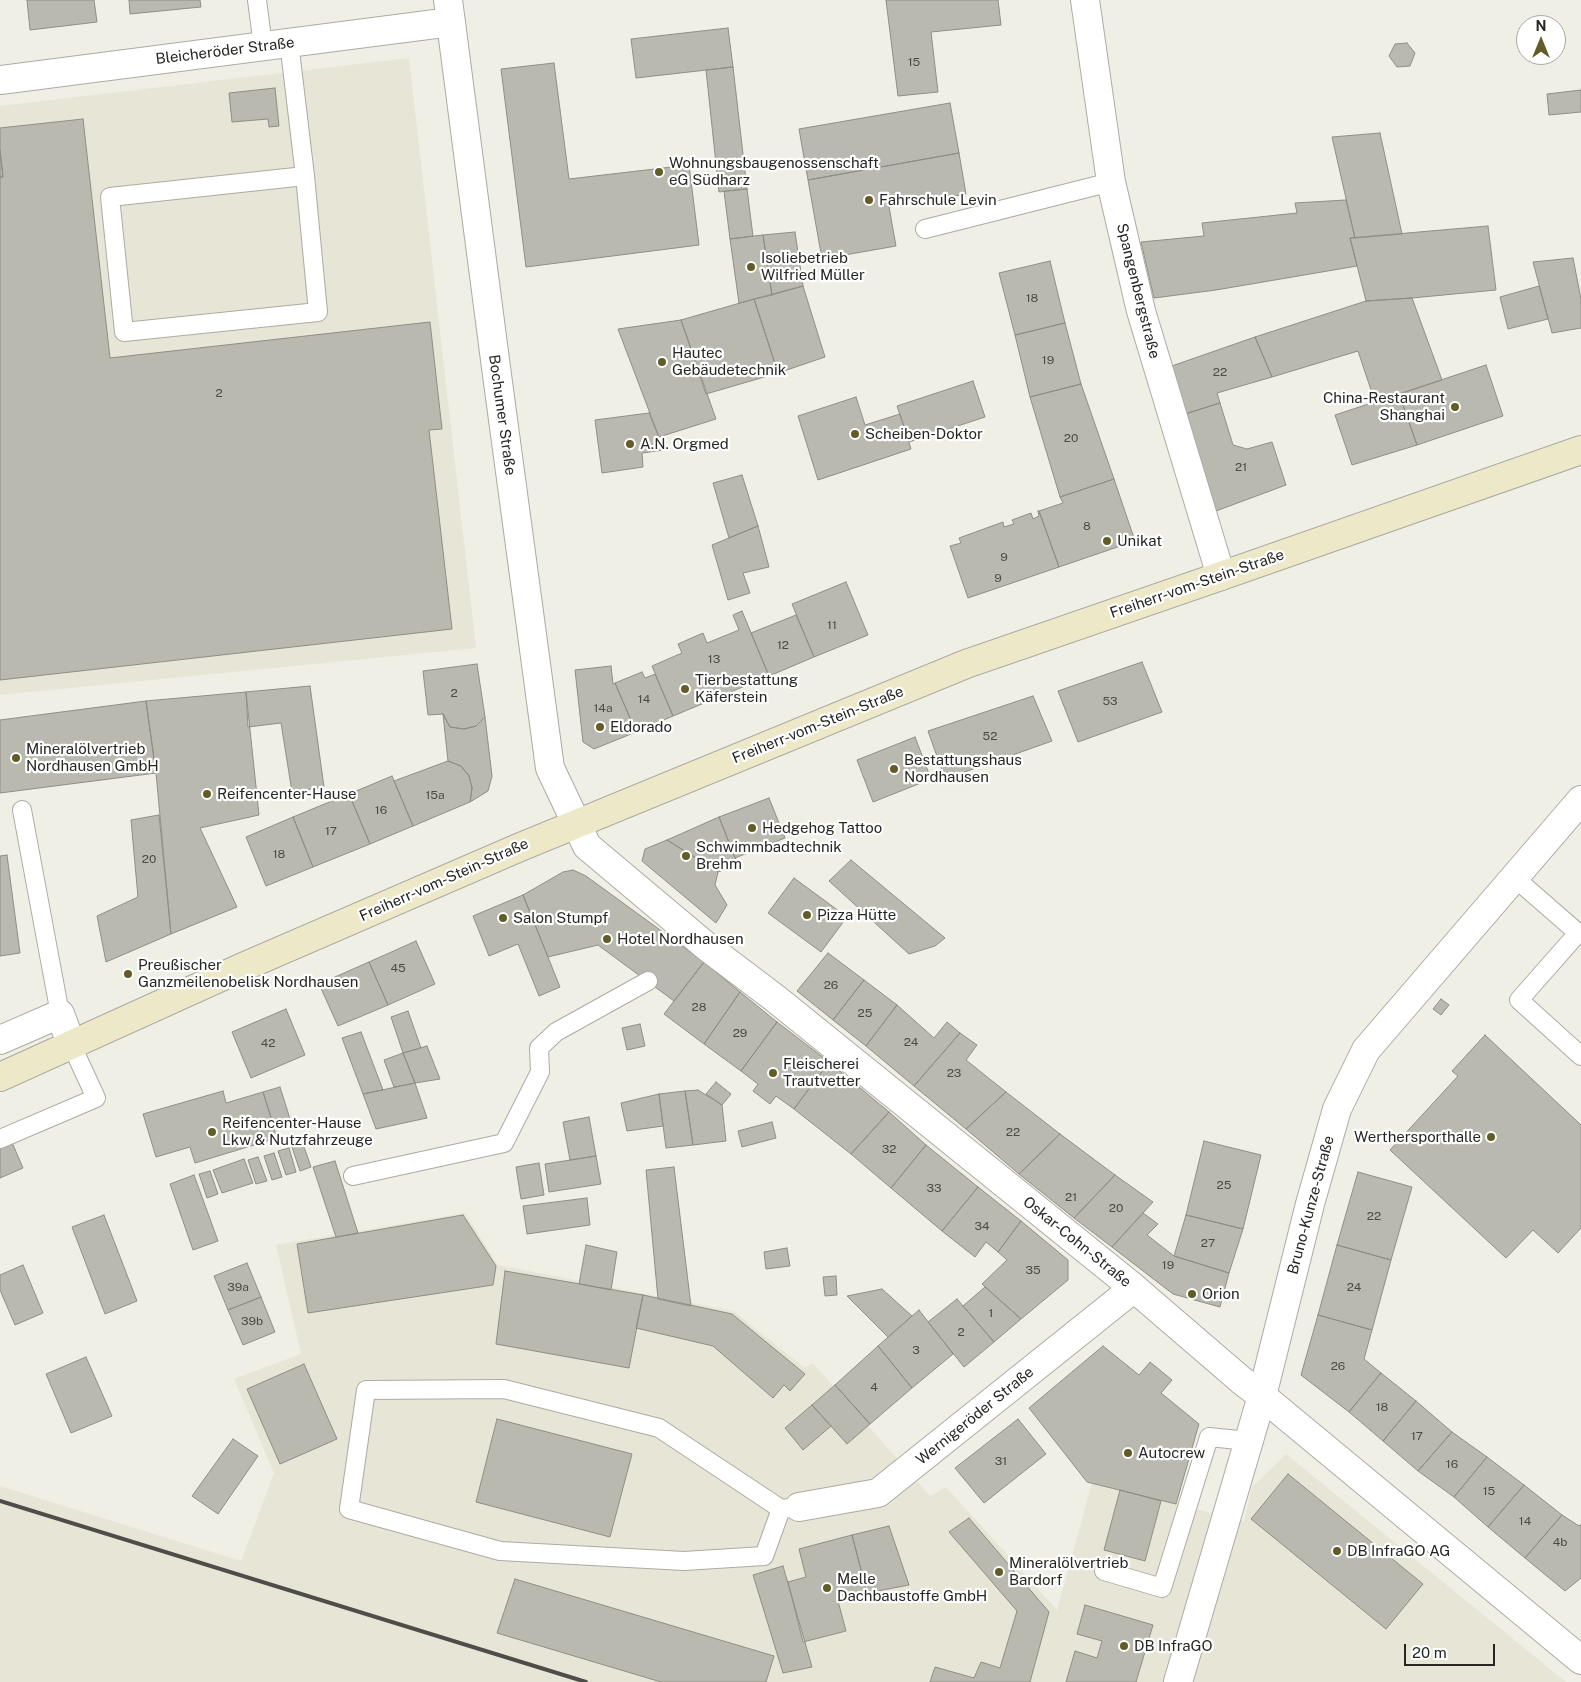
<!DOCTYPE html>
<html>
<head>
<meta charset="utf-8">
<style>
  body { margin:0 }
  #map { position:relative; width:1581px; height:1682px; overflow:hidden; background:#efefe6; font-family:"Public Sans",sans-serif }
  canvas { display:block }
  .north { position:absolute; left:1516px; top:15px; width:50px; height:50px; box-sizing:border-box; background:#fff; border:1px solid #a8a8a7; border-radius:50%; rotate:0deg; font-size:14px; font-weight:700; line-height:20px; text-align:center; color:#262623 }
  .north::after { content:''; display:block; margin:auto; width:18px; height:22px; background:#625c28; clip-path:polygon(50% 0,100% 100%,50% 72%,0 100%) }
  .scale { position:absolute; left:1404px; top:1644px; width:91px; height:22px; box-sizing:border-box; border:2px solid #262623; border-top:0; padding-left:6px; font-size:15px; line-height:18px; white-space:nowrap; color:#262623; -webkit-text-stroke:4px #fff; paint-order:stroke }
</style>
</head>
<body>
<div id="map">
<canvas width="1581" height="1682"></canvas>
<div class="north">N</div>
<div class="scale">20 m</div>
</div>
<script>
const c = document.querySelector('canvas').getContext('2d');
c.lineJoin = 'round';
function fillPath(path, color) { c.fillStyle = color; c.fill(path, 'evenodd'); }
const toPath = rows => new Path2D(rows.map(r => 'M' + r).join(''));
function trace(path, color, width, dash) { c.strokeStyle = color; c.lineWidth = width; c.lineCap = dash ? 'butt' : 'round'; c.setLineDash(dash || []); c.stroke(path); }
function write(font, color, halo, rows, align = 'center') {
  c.font = font + ' "Public Sans",sans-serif'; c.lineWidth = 4.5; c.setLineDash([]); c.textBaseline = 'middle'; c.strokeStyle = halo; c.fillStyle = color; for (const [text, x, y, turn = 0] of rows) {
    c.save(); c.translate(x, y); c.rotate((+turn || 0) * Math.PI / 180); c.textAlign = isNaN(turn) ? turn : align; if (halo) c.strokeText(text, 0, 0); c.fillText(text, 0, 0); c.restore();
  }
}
fillPath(toPath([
  [409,58,476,648,0,695,0,106],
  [465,1213,498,1265,733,1311,805,1368,813,1363,930,1496,946,1487,1057,1610,1092,1483,1244,1521,1252,1487,1286,1454,1566,1682,0,1682,0,1486,241,1561,274,1473,234,1379,301,1354,276,1245]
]), '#e7e5d5');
const building = toPath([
  [27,0,94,0,97,22,30,30,27,0],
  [129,0,200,0,201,7,130,14,129,0],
  [886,0,998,0,1001,25,931,32,938,92,898,96,886,0],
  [728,28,733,67,636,78,631,39,728,28],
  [1407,43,1415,53,1410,66,1397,67,1389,56,1395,44,1407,43],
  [554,63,569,179,689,165,699,245,526,267,501,69,554,63],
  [733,67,747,189,719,192,706,70,733,67],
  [275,88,279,126,269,127,268,119,232,122,229,93,275,88],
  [1581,90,1581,112,1549,115,1547,94,1581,90],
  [950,103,959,153,808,180,799,129,950,103],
  [83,119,110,358,430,322,442,429,429,430,452,629,0,680,0,177,3,177,0,150,0,128,83,119],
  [1380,133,1402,234,1355,238,1332,137,1380,133],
  [0,150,3,177,0,177,0,150],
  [959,153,966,194,889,207,896,246,822,259,808,180,959,153],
  [747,189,753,236,730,239,724,191,747,189],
  [1346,200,1355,238,1350,238,1357,266,1216,290,1154,298,1141,242,1204,236,1202,223,1297,213,1295,203,1346,200],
  [1488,226,1496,290,1412,298,1366,301,1350,238,1488,226],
  [795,232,803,286,772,295,763,235,795,232],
  [763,235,772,295,739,303,730,239,763,235],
  [1573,258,1581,299,1581,328,1552,333,1533,262,1573,258],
  [1050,261,1065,323,1015,335,999,273,1050,261],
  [803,286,825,357,778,373,754,299,803,286],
  [1539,286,1548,319,1508,329,1500,297,1539,286],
  [1412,298,1442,380,1375,402,1358,351,1272,377,1255,337,1366,301,1412,298],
  [754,299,778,373,706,394,681,320,754,299],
  [681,320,716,419,659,437,618,329,681,320],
  [1065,323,1081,384,1030,397,1015,335,1065,323],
  [1255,337,1272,377,1217,393,1220,403,1185,414,1169,367,1255,337],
  [1486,365,1503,416,1417,445,1399,394,1486,365],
  [973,381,985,417,909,442,897,406,973,381],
  [1081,384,1114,479,1060,497,1030,397,1081,384],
  [1399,394,1417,445,1352,465,1335,415,1399,394],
  [856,397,865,425,900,414,911,449,818,480,798,416,856,397],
  [1220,403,1233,445,1247,449,1272,442,1286,485,1216,511,1185,414,1220,403],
  [649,413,664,450,642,453,643,467,602,473,595,420,649,413],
  [742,475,758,526,729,538,713,483,742,475],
  [1114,479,1135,541,1059,567,1039,511,1063,503,1060,497,1114,479],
  [1038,511,1039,511,1059,567,968,598,950,546,961,543,959,538,1003,522,1004,527,1014,524,1012,520,1031,513,1033,519,1039,516,1038,511],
  [758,526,769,567,743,573,750,593,728,600,712,545,758,526],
  [846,582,868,635,814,657,792,604,846,582],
  [742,611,769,676,673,716,652,666,682,653,678,644,703,633,707,643,739,630,733,615,742,611],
  [796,615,814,657,769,676,751,633,796,615],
  [1142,662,1162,712,1078,742,1058,691,1142,662],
  [477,664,485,717,476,726,464,729,450,727,443,714,428,715,423,671,477,664],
  [611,666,613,684,615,683,636,732,594,749,583,742,575,670,611,666],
  [642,672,645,678,655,674,673,716,636,732,615,683,642,672],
  [310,686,324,787,292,792,281,723,248,727,246,692,310,686],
  [246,692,259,815,200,828,237,907,171,934,156,773,146,701,246,692],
  [1033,696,1052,741,945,779,928,731,1033,696],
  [146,701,156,773,0,793,0,720,146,701],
  [443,714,450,727,464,729,476,726,485,717,492,776,488,791,470,802,472,788,469,776,461,766,448,761,443,714],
  [915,737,931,779,873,802,857,760,915,737],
  [448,761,461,766,469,776,472,788,470,802,413,826,394,781,448,761],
  [392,776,413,826,370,844,349,794,392,776],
  [349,794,370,844,313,867,293,817,349,794],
  [769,798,785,838,735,858,719,817,769,798],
  [159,815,171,934,106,962,97,916,138,897,131,820,159,815],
  [293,817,313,867,266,886,246,837,293,817],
  [719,817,738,865,718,872,667,840,719,817],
  [667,840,718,872,715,885,727,905,716,923,642,861,645,849,667,840],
  [7,855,20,953,0,956,0,856,7,855],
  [851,860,945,938,935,946,909,954,829,881,851,860],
  [573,870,586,876,704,962,674,1001,598,945,548,957,523,895,563,872,573,870],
  [794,878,847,917,821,952,768,913,794,878],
  [523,895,560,987,539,996,518,944,489,956,473,916,523,895],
  [416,941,435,984,388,1005,369,962,416,941],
  [828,953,864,980,833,1020,797,991,828,953],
  [369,962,388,1005,338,1026,319,984,369,962],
  [704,962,740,992,704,1044,664,1014,704,962],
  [864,980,897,1005,866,1046,833,1020,864,980],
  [740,992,777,1022,741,1071,704,1044,740,992],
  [1441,999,1449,1005,1441,1015,1433,1009,1441,999],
  [897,1005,934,1038,947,1022,960,1033,914,1086,866,1046,897,1005],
  [286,1009,305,1055,251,1078,232,1032,286,1009],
  [408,1011,421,1048,403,1053,391,1017,408,1011],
  [777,1022,829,1062,794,1109,776,1096,770,1104,753,1091,758,1084,741,1071,777,1022],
  [640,1024,645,1046,627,1050,622,1028,640,1024],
  [361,1032,383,1090,363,1094,342,1038,361,1032],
  [960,1033,977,1045,966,1060,1006,1092,966,1129,914,1086,960,1033],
  [1485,1035,1581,1125,1581,1228,1558,1253,1533,1230,1506,1258,1390,1150,1458,1076,1452,1071,1485,1035],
  [427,1046,440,1079,415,1083,403,1053,427,1046],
  [403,1053,415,1083,394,1087,384,1060,403,1053],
  [829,1062,889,1112,851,1154,794,1109,829,1062],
  [716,1082,731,1094,722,1105,706,1094,716,1082],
  [415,1083,427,1118,376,1129,363,1094,415,1083],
  [280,1087,291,1122,274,1126,263,1092,280,1087],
  [698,1090,722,1105,726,1141,693,1145,685,1091,698,1090],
  [223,1091,226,1103,263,1092,277,1138,195,1163,190,1147,156,1157,143,1114,223,1091],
  [685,1091,693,1145,666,1148,659,1094,685,1091],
  [1006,1092,1060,1134,1019,1174,966,1129,1006,1092],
  [659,1094,663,1126,627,1131,621,1103,659,1094],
  [889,1112,926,1145,891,1188,851,1154,889,1112],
  [589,1117,596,1156,570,1160,563,1122,589,1117],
  [772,1122,776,1138,742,1147,738,1131,772,1122],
  [1060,1134,1115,1175,1074,1218,1019,1174,1060,1134],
  [11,1140,23,1168,0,1178,0,1145,11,1140],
  [1204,1141,1261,1155,1243,1229,1186,1215,1204,1141],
  [303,1144,311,1167,300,1171,292,1147,303,1144],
  [926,1145,978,1187,942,1231,891,1188,926,1145],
  [289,1148,296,1172,286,1175,278,1151,289,1148],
  [274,1153,282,1177,272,1180,264,1156,274,1153],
  [596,1156,601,1184,549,1192,545,1164,596,1156],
  [258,1157,267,1181,256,1184,248,1160,258,1157],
  [244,1159,253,1183,222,1193,213,1170,244,1159],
  [335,1161,358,1233,336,1237,313,1167,335,1161],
  [539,1163,544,1195,521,1199,516,1167,539,1163],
  [674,1167,691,1306,658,1299,646,1170,674,1167],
  [210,1171,218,1194,207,1198,199,1174,210,1171],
  [1358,1172,1412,1187,1391,1260,1337,1245,1358,1172],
  [194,1175,218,1241,193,1250,170,1184,194,1175],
  [1115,1175,1153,1202,1112,1247,1074,1218,1115,1175],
  [978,1187,1021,1221,998,1252,986,1242,975,1257,942,1231,978,1187],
  [587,1198,590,1225,527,1234,523,1206,587,1198],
  [1143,1213,1158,1224,1147,1235,1174,1256,1229,1273,1220,1307,1173,1294,1112,1247,1143,1213],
  [104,1215,137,1301,105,1314,72,1227,104,1215],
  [463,1215,496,1266,493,1285,308,1313,297,1244,463,1215],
  [1186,1215,1243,1229,1229,1273,1174,1256,1186,1215],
  [1021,1221,1068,1260,1068,1280,1021,1319,982,1284,1007,1260,998,1252,1021,1221],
  [586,1245,617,1252,611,1290,579,1284,586,1245],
  [1337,1245,1391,1260,1372,1330,1318,1315,1337,1245],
  [787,1248,790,1266,766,1269,764,1252,787,1248],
  [247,1263,261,1297,228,1310,214,1276,247,1263],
  [23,1265,43,1313,15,1325,0,1290,0,1275,23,1265],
  [505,1271,643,1295,629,1368,496,1344,505,1271],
  [836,1276,837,1295,825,1296,823,1277,836,1276],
  [985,1287,1021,1319,994,1342,963,1306,985,1287],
  [882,1289,912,1316,888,1337,847,1296,882,1289],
  [643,1295,732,1314,805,1374,790,1391,784,1385,773,1398,713,1346,636,1328,643,1295],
  [261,1297,275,1332,243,1345,228,1310,261,1297],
  [957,1299,994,1342,964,1367,928,1322,957,1299],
  [919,1310,953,1354,912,1388,878,1346,919,1310],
  [1318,1315,1372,1330,1364,1359,1381,1373,1349,1412,1301,1375,1318,1315],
  [878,1346,912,1388,870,1424,835,1385,878,1346],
  [1103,1346,1139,1375,1150,1362,1172,1380,1161,1393,1199,1424,1176,1504,1087,1482,1029,1408,1103,1346],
  [86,1357,112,1416,71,1433,46,1374,86,1357],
  [304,1364,337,1439,280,1464,247,1389,304,1364],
  [1381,1373,1416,1401,1383,1441,1349,1412,1381,1373],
  [835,1385,870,1424,847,1444,812,1405,835,1385],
  [1416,1401,1452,1432,1418,1471,1383,1441,1416,1401],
  [812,1405,831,1426,803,1450,785,1428,812,1405],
  [497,1419,632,1454,610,1537,476,1502,497,1419],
  [1018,1419,1046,1454,984,1503,955,1468,1018,1419],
  [1452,1432,1487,1457,1454,1497,1418,1471,1452,1432],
  [233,1439,258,1456,218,1514,192,1496,233,1439],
  [1487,1457,1524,1485,1488,1527,1454,1497,1487,1457],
  [1288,1474,1423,1584,1386,1629,1251,1519,1288,1474],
  [1524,1485,1562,1515,1525,1558,1488,1527,1524,1485],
  [1120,1490,1161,1501,1145,1561,1104,1550,1120,1490],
  [1562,1515,1579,1526,1581,1524,1581,1578,1565,1591,1525,1558,1562,1515],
  [969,1518,1049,1612,1030,1682,930,1682,935,1667,974,1678,981,1662,1000,1668,1017,1611,949,1532,969,1518],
  [889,1526,909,1585,867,1593,852,1535,889,1526],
  [852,1535,867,1593,838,1601,846,1631,803,1642,788,1582,806,1577,799,1549,852,1535],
  [783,1566,812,1667,783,1673,753,1575,783,1566],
  [515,1579,774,1656,766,1682,661,1682,497,1633,515,1579],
  [1085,1605,1153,1625,1136,1682,1066,1682,1075,1651,1097,1658,1102,1641,1077,1634,1085,1605]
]);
fillPath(building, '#b9b9b0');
trace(building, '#8f8e86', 1);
const lane = toPath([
  [257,0,263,46],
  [289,42,305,176,318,312,124,332,110,197,305,176],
  [925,229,1111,182],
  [22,810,60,1014],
  [1515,878,1578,933,1519,1000,1581,1056],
  [0,1139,96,1098,72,1046],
  [353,1176,504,1143,540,1072,539,1048,556,1032,648,981],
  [781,1509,764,1556,684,1561,500,1551,349,1509,366,1390,504,1389,659,1428,781,1509,799,1507],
  [1104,1571,1162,1588,1209,1437,1248,1441]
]);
const street = toPath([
  [448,0,497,375,550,768,587,846,706,946,776,999,1134,1288,1241,1380,1262,1396,1581,1660],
  [1085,0,1111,182,1141,311,1221,576],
  [0,80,451,22],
  [0,1040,60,1014,72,1046],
  [799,1507,878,1493,1134,1288],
  [1178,1682,1262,1396,1310,1204,1337,1109,1366,1050,1581,800]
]);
const secondary = toPath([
  [0,1077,243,967,518,848,966,664,1221,576,1581,450]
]);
trace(lane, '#acaba3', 20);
trace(street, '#acaba3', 30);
trace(secondary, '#acaba3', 30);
trace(lane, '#fff', 18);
trace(street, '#fff', 28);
trace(secondary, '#ede9c8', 28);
trace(toPath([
  [0,1501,586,1682]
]), '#4d4d49', 4);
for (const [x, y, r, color] of [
  [659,172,5,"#625c28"],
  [869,200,5,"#625c28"],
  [751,267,5,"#625c28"],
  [662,362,5,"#625c28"],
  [1455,407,5,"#625c28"],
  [855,434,5,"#625c28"],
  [630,444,5,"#625c28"],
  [1107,541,5,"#625c28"],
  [685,689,5,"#625c28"],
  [600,727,5,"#625c28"],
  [16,758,5,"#625c28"],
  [894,769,5,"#625c28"],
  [207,794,5,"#625c28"],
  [752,828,5,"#625c28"],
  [686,856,5,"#625c28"],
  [807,915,5,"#625c28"],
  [503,918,5,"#625c28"],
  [607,939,5,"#625c28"],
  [128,974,5,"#625c28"],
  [773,1073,5,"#625c28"],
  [212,1132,5,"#625c28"],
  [1491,1137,5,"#625c28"],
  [1192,1294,5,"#625c28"],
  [1128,1453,5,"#625c28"],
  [1337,1551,5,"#625c28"],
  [999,1572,5,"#625c28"],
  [827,1588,5,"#625c28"],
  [1124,1646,5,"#625c28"]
]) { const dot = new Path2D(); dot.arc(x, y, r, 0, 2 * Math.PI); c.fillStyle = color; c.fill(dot); trace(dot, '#fff', 2); }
write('12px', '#4b4b46', null, [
  ["15",914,62],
  ["18",1032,298],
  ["19",1048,360],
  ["22",1220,372],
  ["2",219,393],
  ["20",1071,438],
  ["21",1241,467],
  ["8",1087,526],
  ["9",1004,557],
  ["9",998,578],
  ["11",832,625],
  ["12",783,645],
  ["13",714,659],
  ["2",454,693],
  ["14",644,699],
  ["53",1110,701],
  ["14a",603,708],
  ["52",990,736],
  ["15a",435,795],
  ["16",381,810],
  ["17",331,831],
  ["18",279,854],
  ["20",149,859],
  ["45",398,968],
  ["26",831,985],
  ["28",699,1007],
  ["25",865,1013],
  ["29",740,1033],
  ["24",911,1042],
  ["42",268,1043],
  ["23",954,1073],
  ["22",1013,1132],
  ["32",889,1149],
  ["25",1224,1185],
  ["33",934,1188],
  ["21",1071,1197],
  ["20",1116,1208],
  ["22",1374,1216],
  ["34",982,1226],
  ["27",1208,1243],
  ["19",1168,1265],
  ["35",1033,1270],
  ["39a",238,1287],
  ["24",1354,1287],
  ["1",991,1313],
  ["39b",252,1321],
  ["2",961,1332],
  ["3",916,1350],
  ["26",1338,1366],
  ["4",874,1387],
  ["18",1382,1407],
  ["17",1417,1436],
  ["31",1001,1461],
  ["16",1452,1464],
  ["15",1489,1491],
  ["14",1525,1521],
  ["4b",1560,1542]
]);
write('15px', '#262623', '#fff', [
  ["Bleicheröder Straße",225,51,-7],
  ["Spangenbergstraße",1138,291,76],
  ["Bochumer Straße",502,415,82],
  ["Freiherr-vom-Stein-Straße",1197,584,-19],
  ["Freiherr-vom-Stein-Straße",818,725,-22],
  ["Freiherr-vom-Stein-Straße",444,880,-24],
  ["Bruno-Kunze-Straße",1311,1205,-75],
  ["Oskar-Cohn-Straße",1077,1242,39],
  ["Wernigeröder Straße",975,1416,-39]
]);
write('15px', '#262623', '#fff', [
  ["Wohnungsbaugenossenschaft",669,163],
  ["eG Südharz",669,180],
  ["Fahrschule Levin",879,200],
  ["Isoliebetrieb",761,258],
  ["Wilfried Müller",761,275],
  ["Hautec",672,353],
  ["Gebäudetechnik",672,370],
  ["China-Restaurant",1445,398,"right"],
  ["Shanghai",1445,415,"right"],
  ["Scheiben-Doktor",865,434],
  ["A.N. Orgmed",640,444],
  ["Unikat",1117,541],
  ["Tierbestattung",695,680],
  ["Käferstein",695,697],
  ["Eldorado",610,727],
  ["Mineralölvertrieb",26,749],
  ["Nordhausen GmbH",26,766],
  ["Bestattungshaus",904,760],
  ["Nordhausen",904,777],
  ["Reifencenter-Hause",217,794],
  ["Hedgehog Tattoo",762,828],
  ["Schwimmbadtechnik",696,847],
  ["Brehm",696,864],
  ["Pizza Hütte",817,915],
  ["Salon Stumpf",513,918],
  ["Hotel Nordhausen",617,939],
  ["Preußischer",138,965],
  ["Ganzmeilenobelisk Nordhausen",138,982],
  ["Fleischerei",783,1064],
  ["Trautvetter",783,1081],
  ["Reifencenter-Hause",222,1123],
  ["Lkw & Nutzfahrzeuge",222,1140],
  ["Werthersporthalle",1481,1137,"right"],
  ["Orion",1202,1294],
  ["Autocrew",1138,1453],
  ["DB InfraGO AG",1347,1551],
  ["Mineralölvertrieb",1009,1563],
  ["Bardorf",1009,1580],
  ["Melle",837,1579],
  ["Dachbaustoffe GmbH",837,1596],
  ["DB InfraGO",1134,1646]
], 'left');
</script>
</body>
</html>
